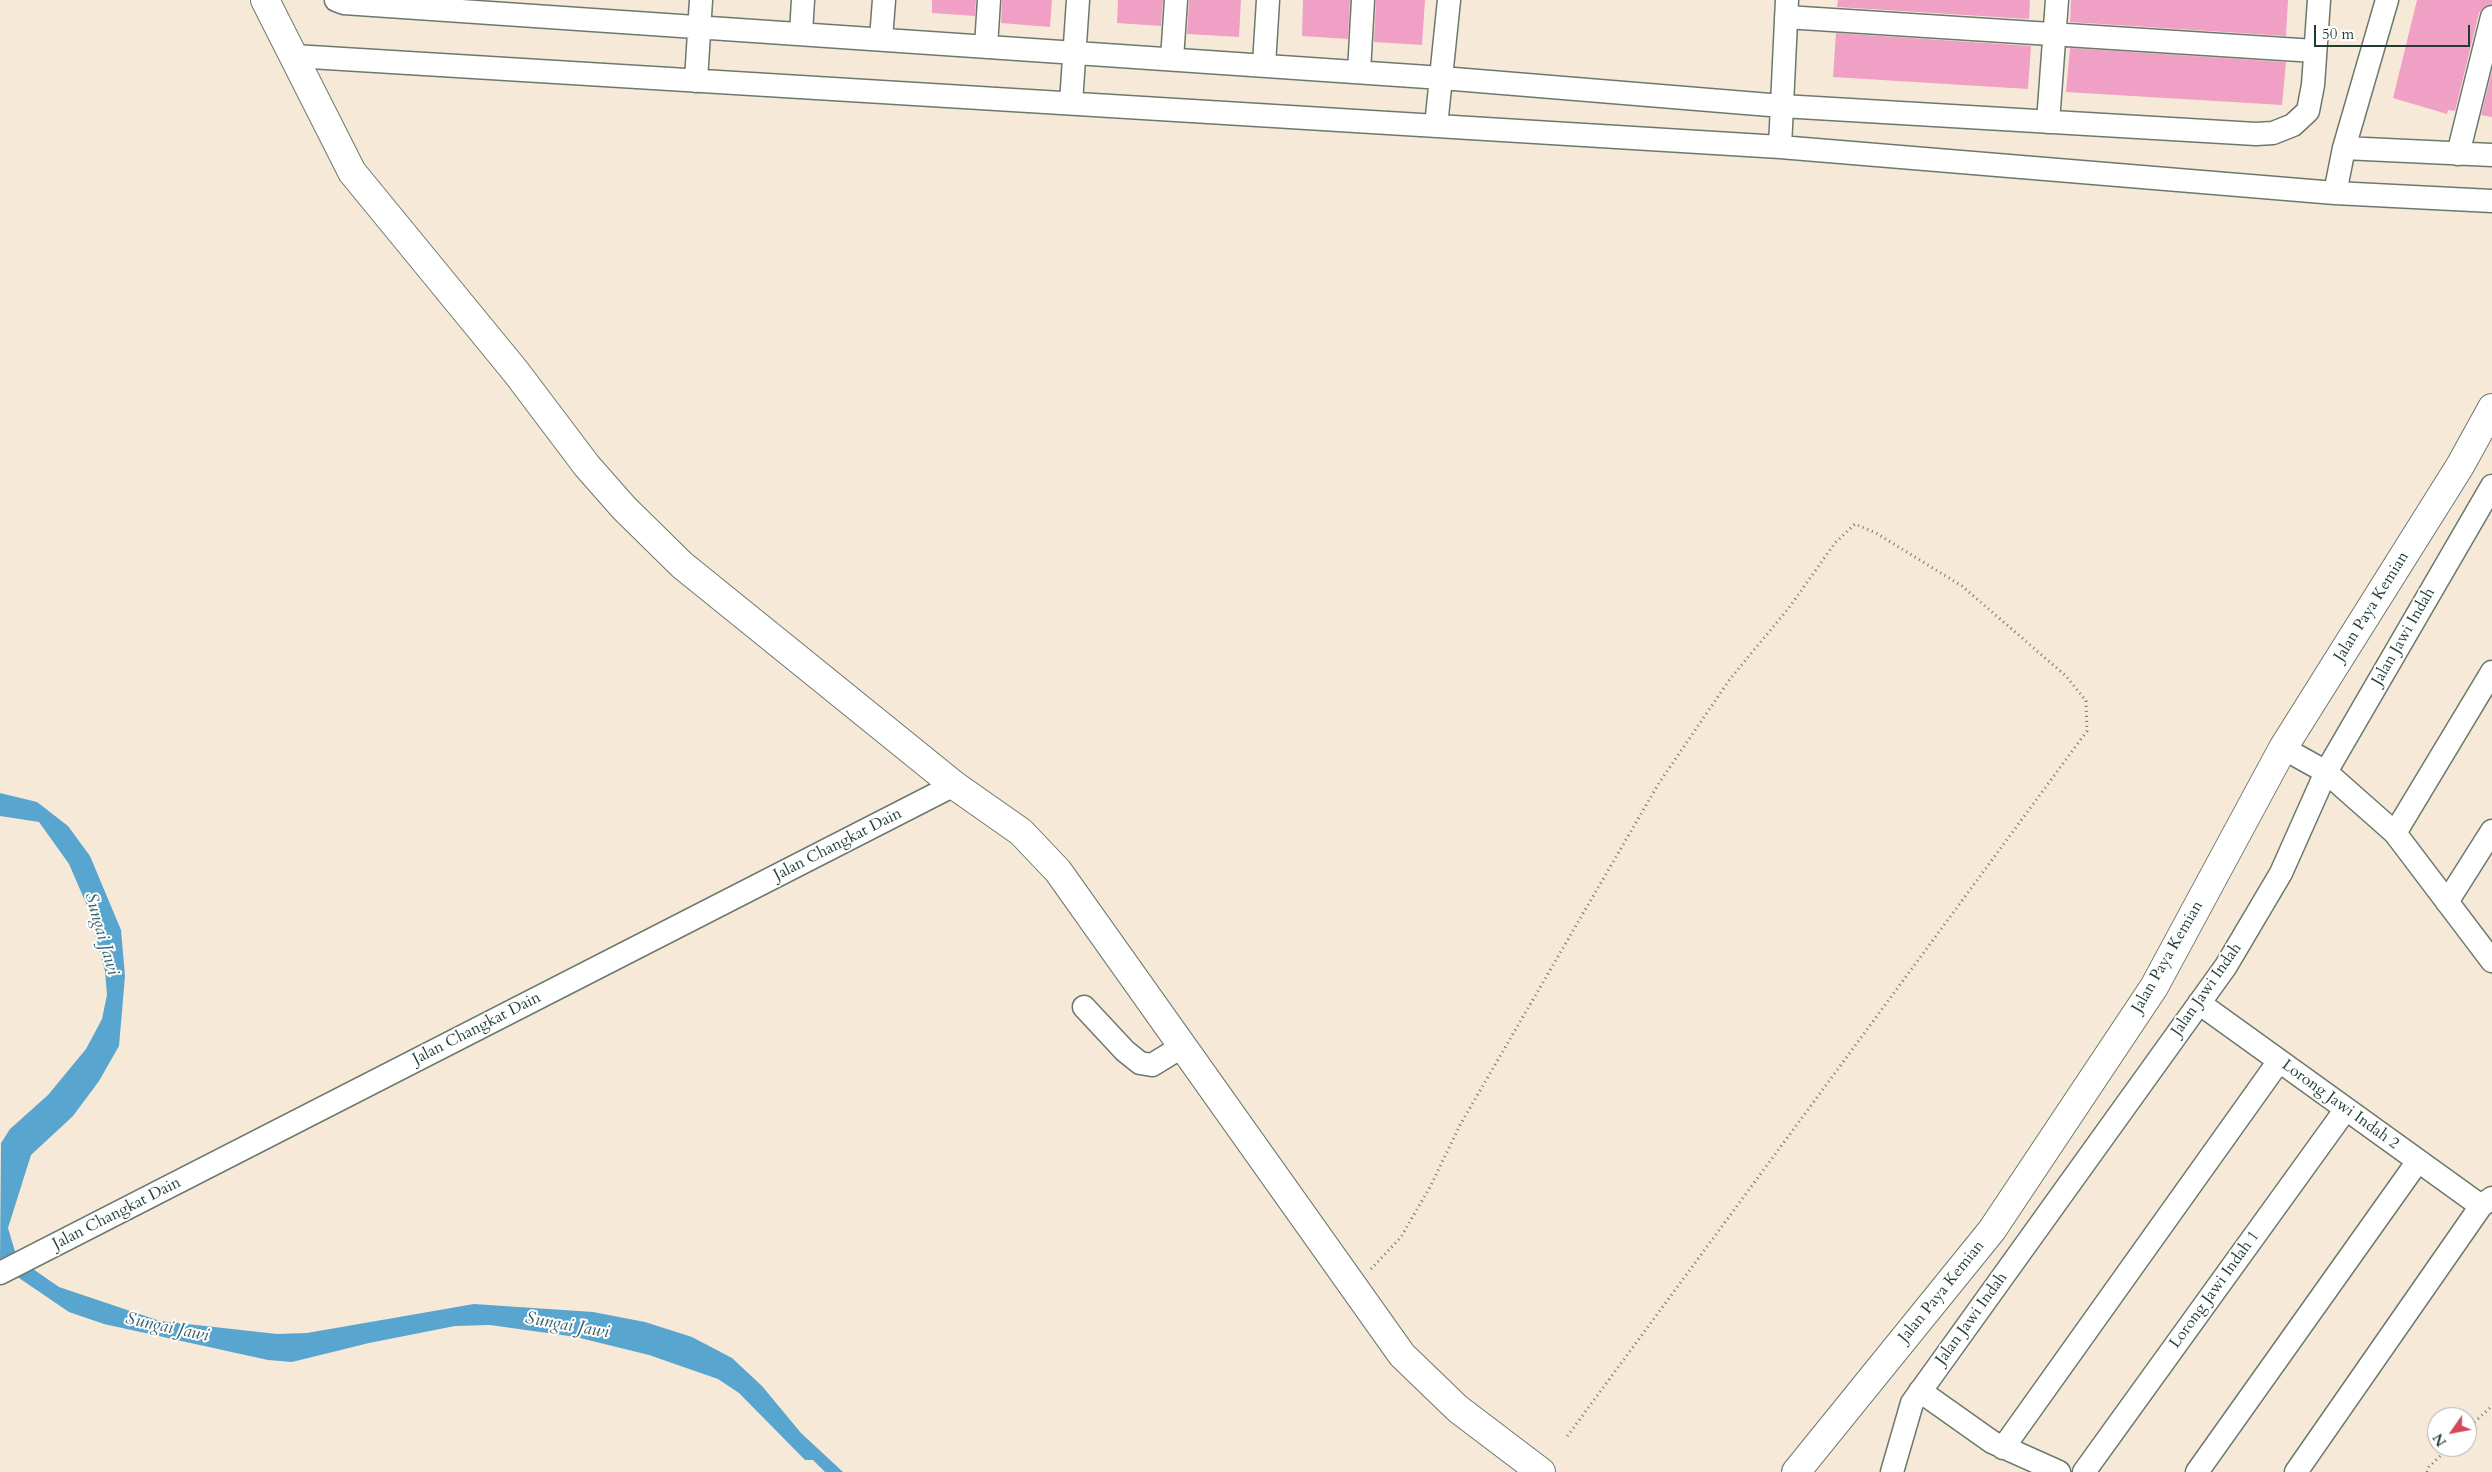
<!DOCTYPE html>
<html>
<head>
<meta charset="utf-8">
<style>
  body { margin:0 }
  #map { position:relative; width:2492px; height:1472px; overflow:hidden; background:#f7e9d7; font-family:Cardo,serif }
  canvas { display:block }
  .north { position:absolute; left:2427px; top:1407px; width:50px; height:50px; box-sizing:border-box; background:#fff; border:1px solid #a5b1ae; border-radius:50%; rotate:237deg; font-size:14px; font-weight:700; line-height:20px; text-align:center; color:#1f3d34 }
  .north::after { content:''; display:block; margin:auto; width:18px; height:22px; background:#d1495b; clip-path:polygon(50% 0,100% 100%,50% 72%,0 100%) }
  .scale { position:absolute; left:2314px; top:25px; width:156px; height:22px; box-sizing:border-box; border:2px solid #1f3d34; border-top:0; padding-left:6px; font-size:15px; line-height:18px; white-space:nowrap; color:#1f3d34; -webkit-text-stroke:4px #fff; paint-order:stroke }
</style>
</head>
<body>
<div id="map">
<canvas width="2492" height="1472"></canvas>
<div class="north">N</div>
<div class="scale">50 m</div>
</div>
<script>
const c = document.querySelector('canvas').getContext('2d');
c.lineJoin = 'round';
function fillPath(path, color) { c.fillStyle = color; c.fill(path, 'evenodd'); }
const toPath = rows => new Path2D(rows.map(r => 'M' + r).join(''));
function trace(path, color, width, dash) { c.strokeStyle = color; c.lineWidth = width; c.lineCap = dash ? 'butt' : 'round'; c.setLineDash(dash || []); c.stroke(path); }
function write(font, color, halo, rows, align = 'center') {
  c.font = font + ' Cardo,serif'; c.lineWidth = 4; c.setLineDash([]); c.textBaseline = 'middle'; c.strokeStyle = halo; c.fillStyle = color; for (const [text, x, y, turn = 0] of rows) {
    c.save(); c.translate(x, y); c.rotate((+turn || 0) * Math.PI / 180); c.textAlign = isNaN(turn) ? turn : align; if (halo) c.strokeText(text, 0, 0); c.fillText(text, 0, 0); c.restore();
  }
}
fillPath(toPath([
  [0,793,37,802,68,826,90,856,121,930,125,976,119,1046,99,1081,73,1116,31,1155,8,1228,17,1258,59,1287,160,1321,277,1334,307,1333,474,1304,593,1312,645,1322,692,1337,732,1358,762,1386,801,1433,843,1472,825,1472,813,1460,805,1460,739,1393,718,1379,649,1355,576,1337,490,1325,455,1326,369,1343,292,1362,268,1360,104,1324,69,1312,19,1278,0,1262,1,1143,10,1129,48,1095,86,1049,102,1019,107,995,105,971,88,908,69,864,39,822,0,816]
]), '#58a5d0');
fillPath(toPath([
  [932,0,976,0,975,16,932,13],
  [1002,0,1052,0,1050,27,1001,23],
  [1118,0,1163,0,1161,26,1117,23],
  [1189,0,1241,0,1239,37,1187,34],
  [1303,0,1350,0,1348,39,1302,36],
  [1376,0,1425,0,1422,45,1374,42],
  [1838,0,2030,0,2029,19,1837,7],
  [2071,0,2288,0,2286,36,2070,22],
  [2417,0,2492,0,2492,4,2483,8,2479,13,2455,111,2448,110,2447,114,2393,98],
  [1836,33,2031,46,2028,89,1833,77],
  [2070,48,2286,62,2282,105,2066,92],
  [2492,71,2492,117,2481,115]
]), '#f1a0c5');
const minor = toPath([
  [336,0,344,3,1442,78,1782,106,2256,134,2273,133,2293,125,2308,111,2313,85,2319,0],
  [1786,17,2315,51],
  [801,33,803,0],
  [881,39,884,0],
  [986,46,989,0],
  [294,56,1780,147,2335,193,2492,201],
  [1172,59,1176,0],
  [1264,65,1268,0],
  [1359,72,1363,0],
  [696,81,701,0],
  [1071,103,1078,0],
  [2048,122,2057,0],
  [1436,126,1449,0],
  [1780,147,1787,0],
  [2344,148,2492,155],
  [2458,154,2492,17],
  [2335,193,2344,148,2387,0],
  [2283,748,2326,772,2395,833,2492,961],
  [2395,833,2492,672],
  [2447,902,2492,831],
  [2199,1003,2481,1206],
  [1084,1007,1125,1051,1140,1063,1152,1065,1183,1046],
  [0,1273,954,785],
  [1920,1391,1992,1442,2059,1472],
  [2003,1448,2279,1061],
  [1892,1472,1912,1403,2226,966,2281,873,2326,772,2492,486],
  [2084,1472,2346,1109],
  [2197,1472,2418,1161],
  [2296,1472,2481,1206,2492,1198]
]);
const major = toPath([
  [265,0,352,172,516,372,587,466,624,508,682,565,954,785,1021,832,1058,871,1402,1355,1458,1409,1541,1472],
  [1796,1472,1992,1230,2154,987,2283,748,2460,466,2492,408]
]);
trace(minor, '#6b796d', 25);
trace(major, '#6b796d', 30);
trace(toPath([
  [1371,1269,1401,1237,1430,1187,1460,1125,1659,783,1730,679,1788,609,1835,543,1855,524,1876,533,1962,586,2066,676,2086,701,2087,731,1566,1438],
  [2467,1429,2492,1406],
  [2427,1472,2429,1467,2449,1447]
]), '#6b796d', 3, [1, 4]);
trace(minor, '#fff', 22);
trace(major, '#fff', 28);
write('16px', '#1f3d34', '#fff', [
  ["Jalan Paya Kemian",2372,607,-58],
  ["Jalan Jawi Indah",2404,637,-60],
  ["Jalan Changkat Dain",838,845,-27],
  ["Jalan Paya Kemian",2168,957,-60],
  ["Jalan Jawi Indah",2207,990,-55],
  ["Jalan Changkat Dain",477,1029,-27],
  ["Lorong Jawi Indah 2",2340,1105,36],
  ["Jalan Changkat Dain",117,1214,-27],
  ["Lorong Jawi Indah 1",2215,1290,-54],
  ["Jalan Paya Kemian",1942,1292,-51],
  ["Jalan Jawi Indah",1972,1319,-54]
]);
write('italic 18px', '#33616b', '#fff', [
  ["Sungai Jawi",101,934,74],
  ["Sungai Jawi",567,1326,10],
  ["Sungai Jawi",167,1328,12]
]);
</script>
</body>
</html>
